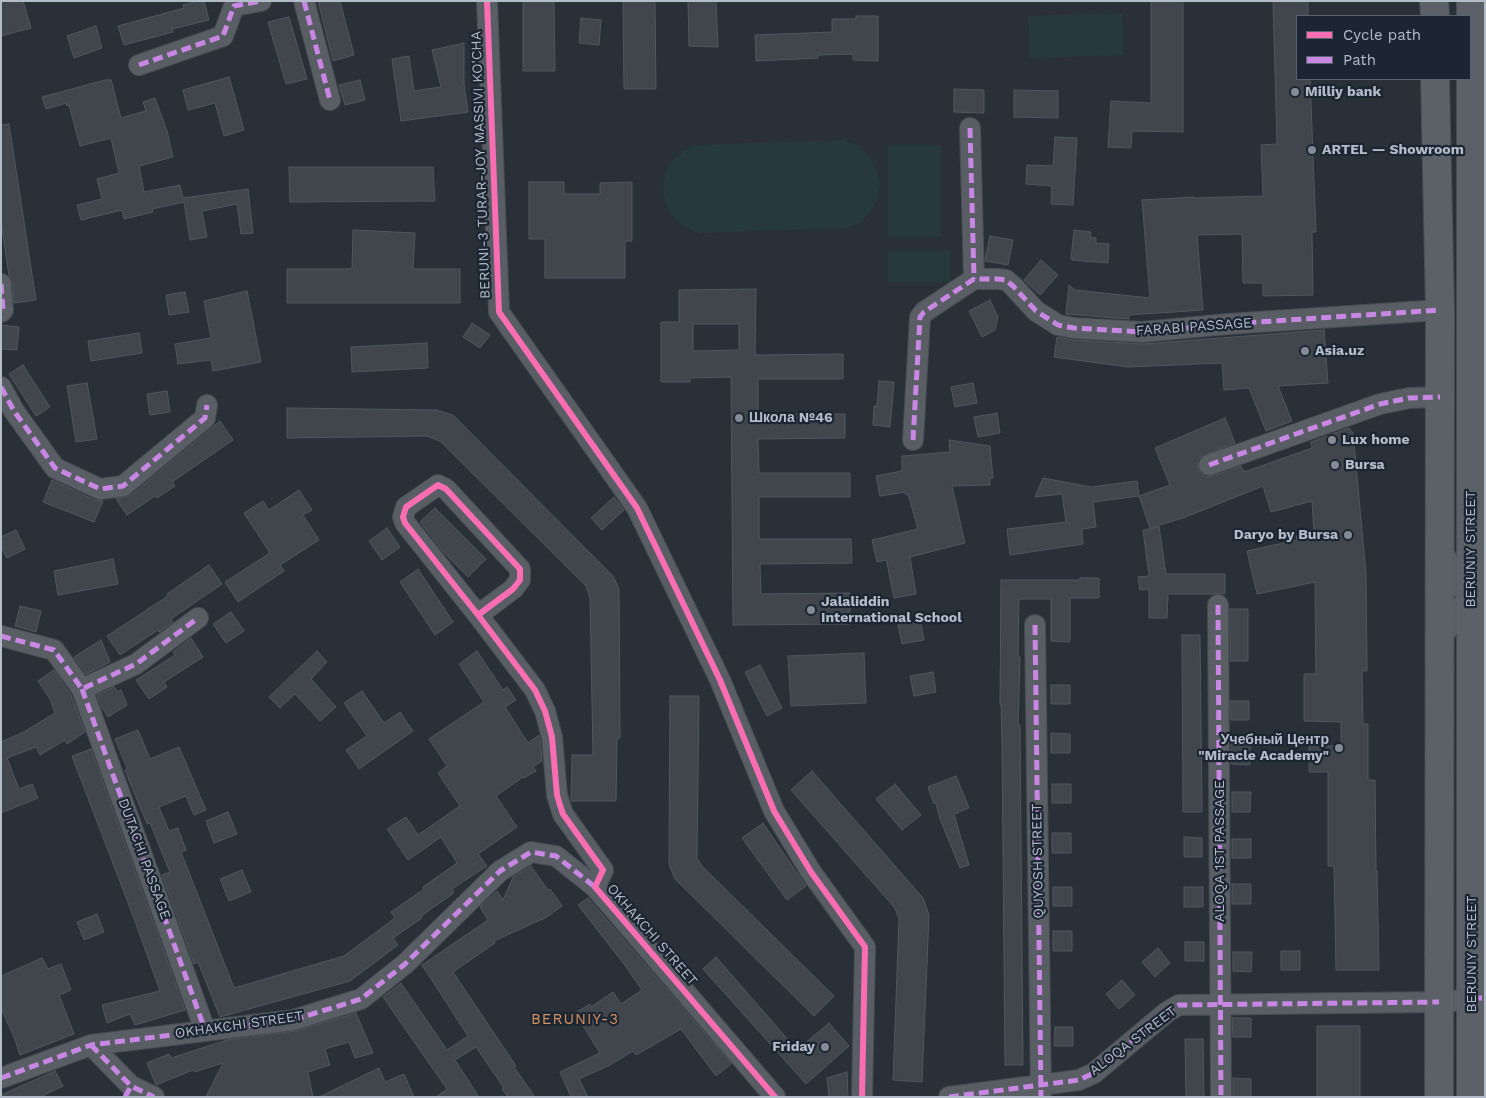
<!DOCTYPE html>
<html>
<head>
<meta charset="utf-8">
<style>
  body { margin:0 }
  #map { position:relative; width:1486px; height:1098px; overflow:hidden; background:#293037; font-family:"Work Sans",sans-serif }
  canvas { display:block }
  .frame { position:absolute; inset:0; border:2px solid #b3bcc9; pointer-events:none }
  .legend { position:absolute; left:1296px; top:15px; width:175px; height:65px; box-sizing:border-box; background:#1c2632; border:1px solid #58626e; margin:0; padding:6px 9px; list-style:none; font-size:15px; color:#b3bcc9 }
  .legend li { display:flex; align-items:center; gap:10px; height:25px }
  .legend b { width:25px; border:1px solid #58626e }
</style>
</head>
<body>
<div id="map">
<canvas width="1486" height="1098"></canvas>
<div class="frame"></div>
<ul class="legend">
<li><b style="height:6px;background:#f96db3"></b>Cycle path</li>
<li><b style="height:6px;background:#c787e3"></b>Path</li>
</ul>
</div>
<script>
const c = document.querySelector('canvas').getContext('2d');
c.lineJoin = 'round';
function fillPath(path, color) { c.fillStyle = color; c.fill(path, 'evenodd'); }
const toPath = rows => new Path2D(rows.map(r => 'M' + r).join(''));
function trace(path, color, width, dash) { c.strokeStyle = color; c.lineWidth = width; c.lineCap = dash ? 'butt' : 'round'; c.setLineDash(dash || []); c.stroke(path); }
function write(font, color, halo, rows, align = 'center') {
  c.font = font + ' "Work Sans",sans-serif'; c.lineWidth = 4.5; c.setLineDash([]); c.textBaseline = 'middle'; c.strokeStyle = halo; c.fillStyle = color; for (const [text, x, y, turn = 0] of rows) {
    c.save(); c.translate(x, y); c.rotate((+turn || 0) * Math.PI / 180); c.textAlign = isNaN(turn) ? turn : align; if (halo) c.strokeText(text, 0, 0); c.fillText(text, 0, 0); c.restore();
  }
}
fillPath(toPath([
  [1122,13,1123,55,1030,58,1028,16],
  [845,140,858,146,869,156,877,169,880,183,878,198,871,211,861,222,848,228,699,233,685,227,674,218,666,205,663,190,665,175,672,161,683,151,697,145],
  [888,145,941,145,941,237,888,237],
  [888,251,950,251,950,282,888,282]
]), '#263a3d');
const building = toPath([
  [1,1,23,1,31,28,1,36,1,1],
  [198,1,204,1,209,20,172,29,173,32,124,45,118,26,184,8,183,5,198,1],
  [318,1,340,1,354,55,333,61,318,1],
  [523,1,554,1,555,71,523,71,523,1],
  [623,1,655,1,656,89,624,89,623,1],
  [688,1,716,1,718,47,689,46,688,1],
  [1151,1,1183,1,1183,132,1132,131,1131,148,1108,147,1111,101,1151,103,1151,1],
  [1273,1,1308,1,1308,16,1297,16,1297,79,1310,79,1316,232,1312,232,1313,295,1263,296,1263,283,1243,283,1242,234,1197,235,1203,310,1129,315,1129,319,1066,314,1069,285,1075,290,1150,298,1142,200,1194,197,1194,198,1263,196,1261,145,1277,144,1273,1],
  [856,16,878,16,878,61,853,60,853,54,818,55,818,58,756,61,755,35,832,32,832,19,856,19,856,16],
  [289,17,307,79,286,84,268,22,289,17],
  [581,18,601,20,599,45,579,43,581,18],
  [96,26,102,48,74,58,67,36,96,26],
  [464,43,464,84,468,112,401,121,392,59,409,56,414,91,441,87,432,50,464,43],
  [229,77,244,130,224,136,215,103,188,110,183,90,229,77],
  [105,80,111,80,121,118,146,111,143,102,155,98,167,131,173,157,139,166,144,192,180,185,183,198,248,189,253,233,241,234,237,204,202,211,207,237,190,240,184,202,152,209,153,212,124,219,122,210,81,220,77,205,102,199,97,179,119,173,111,138,80,146,69,105,67,106,66,103,46,109,42,97,105,80],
  [360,80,365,100,345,105,339,85,360,80],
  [954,89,984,90,984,113,954,112,954,89],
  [1014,90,1058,91,1058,118,1014,117,1014,90],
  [9,124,36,300,14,303,13,283,9,276,1,221,1,125,9,124],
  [1055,137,1077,138,1073,205,1051,204,1052,186,1026,184,1027,165,1053,166,1055,137],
  [289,167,433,167,435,201,290,202,289,167],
  [529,182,564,182,564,194,600,194,600,183,632,182,632,241,625,241,625,278,545,278,545,239,529,239,529,182],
  [353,230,415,233,413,269,460,269,460,303,287,303,287,269,352,269,353,230],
  [1074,230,1091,232,1090,237,1096,238,1096,243,1109,244,1108,263,1072,260,1073,258,1071,259,1074,230],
  [990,236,1013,240,1008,265,985,261,990,236],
  [1041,260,1058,275,1040,295,1024,280,1041,260],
  [756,289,755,355,843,354,843,379,758,379,758,414,845,414,845,438,758,439,759,473,850,473,850,497,759,497,759,539,851,539,852,563,760,564,761,594,850,593,850,624,733,625,731,377,690,378,690,382,661,382,661,322,679,322,679,290,756,289],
  [693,324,739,324,739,350,693,351,693,324],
  [247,291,261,362,213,371,211,360,178,364,175,344,211,338,204,301,247,291],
  [185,292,189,312,169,315,166,295,185,292],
  [990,300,998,317,995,330,982,337,969,311,990,300],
  [472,323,490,335,480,348,463,337,472,323],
  [1,325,19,327,17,350,1,349,1,325],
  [1324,330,1328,383,1278,386,1292,421,1266,431,1249,388,1224,390,1222,363,1128,367,1054,357,1057,337,1073,340,1143,344,1324,330],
  [139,333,142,353,91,361,88,341,139,333],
  [427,343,428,368,352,372,351,347,427,343],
  [23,365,50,407,36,416,9,374,23,365],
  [879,381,894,382,890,427,873,425,874,406,877,406,879,381],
  [87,383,97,439,76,442,67,386,87,383],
  [973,383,977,403,955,407,951,387,973,383],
  [167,391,170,412,150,415,147,394,167,391],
  [287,408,437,410,453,415,613,576,619,589,620,738,617,738,616,801,571,801,572,755,593,755,590,598,586,586,440,441,427,436,287,438,287,408],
  [997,413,1000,433,978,437,974,417,997,413],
  [1225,418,1235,443,1200,457,1197,462,1198,469,1201,474,1206,477,1213,476,1241,466,1244,472,1312,448,1311,442,1335,433,1349,428,1353,433,1366,574,1367,671,1362,671,1363,724,1368,724,1368,780,1375,780,1376,871,1377,871,1379,970,1336,970,1334,866,1328,866,1328,772,1309,772,1309,746,1341,746,1341,722,1304,721,1304,674,1316,674,1315,582,1257,594,1247,551,1297,540,1296,536,1314,533,1312,501,1271,512,1263,486,1183,518,1150,528,1139,496,1170,485,1155,448,1225,418],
  [220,421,233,440,172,482,175,486,157,498,155,496,127,515,116,499,131,495,220,421],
  [949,440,990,446,993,478,990,478,990,485,952,486,965,543,910,557,916,594,894,598,887,563,886,560,877,562,872,540,918,529,908,494,906,495,905,492,880,496,876,476,902,471,902,456,950,452,949,440],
  [1043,478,1091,487,1137,481,1139,496,1093,502,1096,527,1082,529,1083,544,1010,555,1007,529,1066,522,1062,494,1035,497,1043,478],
  [52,480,95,500,103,501,94,522,43,502,52,480],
  [299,490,312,510,303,515,319,540,280,565,284,571,238,602,225,582,270,553,244,513,263,501,269,510,299,490],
  [614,497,624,510,602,530,591,518,614,497],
  [435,508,486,559,468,577,444,553,420,522,435,508],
  [1159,527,1166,574,1225,574,1225,594,1168,594,1167,618,1149,618,1149,589,1140,590,1138,577,1149,576,1143,530,1159,527],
  [387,528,400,547,382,560,369,541,387,528],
  [16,530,25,549,7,558,1,547,1,537,16,530],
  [113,559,118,584,58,595,54,571,113,559],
  [209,565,222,584,171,619,173,622,159,632,158,630,120,655,107,636,168,596,167,594,209,565],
  [418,569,453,622,435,635,400,582,418,569],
  [1080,578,1099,578,1099,598,1070,598,1070,642,1051,641,1051,599,1020,599,1019,600,1018,657,1020,657,1018,725,1020,725,1023,1065,1005,1065,1002,744,1001,704,1000,704,1001,580,1080,580,1080,578],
  [20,606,41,611,36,632,15,626,20,606],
  [1230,609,1248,609,1248,661,1230,661,1230,609],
  [231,612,244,631,226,643,213,624,231,612],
  [920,620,924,640,902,644,898,624,920,620],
  [1182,635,1200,635,1202,812,1183,812,1182,635],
  [191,638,203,657,164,682,167,687,149,699,136,680,175,655,173,652,191,638],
  [101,640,110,662,86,674,74,657,101,640],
  [317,651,327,662,311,679,336,707,320,721,295,694,280,708,269,697,317,651],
  [477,651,503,690,507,687,516,700,505,707,528,743,539,735,540,739,542,761,533,767,536,771,524,778,523,777,496,796,517,827,478,854,487,866,452,889,454,893,421,916,422,918,393,938,398,945,350,981,220,1017,198,962,194,964,162,875,170,872,150,823,147,824,125,770,127,768,115,739,138,730,150,759,179,747,206,810,194,815,186,796,159,807,169,831,178,828,186,850,181,852,234,988,344,956,395,918,391,912,424,889,423,887,457,863,441,837,408,860,387,829,406,817,418,835,460,806,438,773,447,766,429,739,484,702,459,664,477,651],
  [864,653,866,703,791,706,788,656,864,653],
  [760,665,782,708,767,716,745,672,760,665],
  [54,670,71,695,85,732,67,744,65,740,40,755,36,747,7,758,19,789,32,784,38,798,1,813,1,742,22,733,55,713,50,699,38,681,54,670],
  [933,672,936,692,914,696,910,676,933,672],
  [1051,685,1070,685,1070,704,1051,704,1051,685],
  [114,687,118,692,121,690,127,705,108,717,101,706,97,695,114,687],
  [362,691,384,723,400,712,413,731,359,769,346,750,367,736,344,703,362,691],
  [670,696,699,696,697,858,701,865,834,996,814,1016,675,879,669,864,670,696],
  [1230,701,1249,701,1249,720,1231,720,1230,701],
  [1051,733,1070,734,1070,753,1051,753,1051,733],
  [1231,745,1250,745,1250,765,1231,764,1231,745],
  [91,749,185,1010,135,1025,130,1014,107,1023,102,1005,160,991,135,921,72,756,91,749],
  [812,771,923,898,929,915,922,1082,893,1080,899,919,895,908,791,790,812,771],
  [956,776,969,808,954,814,969,865,960,868,940,819,936,803,934,804,928,787,956,776],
  [895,784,921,815,902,830,876,799,895,784],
  [1052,784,1071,784,1071,803,1052,803,1052,784],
  [1232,792,1251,792,1250,812,1232,812,1232,792],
  [228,812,237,834,214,843,206,821,228,812],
  [763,823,806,886,787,900,742,838,763,823],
  [1052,833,1071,833,1071,853,1052,853,1052,833],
  [1184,837,1202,838,1202,857,1184,857,1184,837],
  [1232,839,1251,839,1251,858,1232,858,1232,839],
  [531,866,548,890,550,889,562,906,547,917,494,941,495,943,453,972,516,1066,514,1067,535,1097,508,1097,502,1089,504,1088,476,1047,455,1060,479,1097,436,1097,447,1089,383,997,401,983,447,1050,468,1036,422,965,488,920,480,907,497,891,503,900,513,877,531,866],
  [242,870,251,892,229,901,220,879,242,870],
  [1232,884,1251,884,1251,904,1232,904,1232,884],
  [1053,887,1072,887,1072,906,1053,906,1053,887],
  [1184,887,1203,887,1203,907,1184,907,1184,887],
  [588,898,729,1061,731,1064,716,1076,681,1029,636,1055,633,1051,610,1065,579,1079,588,1097,571,1097,560,1072,600,1053,575,1013,590,1004,591,1007,613,992,621,1004,642,990,624,964,578,905,588,898],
  [97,914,104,932,84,940,77,922,97,914],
  [1053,931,1072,931,1072,951,1053,951,1053,931],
  [1185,942,1204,942,1204,961,1185,961,1185,942],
  [1158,948,1170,963,1155,977,1142,962,1158,948],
  [1281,951,1300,951,1300,970,1281,970,1281,951],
  [1233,952,1252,952,1251,972,1233,971,1233,952],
  [716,957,797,1050,829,1023,849,1046,806,1084,703,969,716,957],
  [42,958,48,969,61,964,71,990,59,995,74,1034,20,1055,14,1037,1,1008,1,976,42,958],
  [1122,980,1135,995,1119,1009,1106,994,1122,980],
  [356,1013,373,1053,355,1058,349,1042,325,1049,330,1065,308,1072,313,1097,206,1097,223,1063,194,1072,193,1070,156,1085,147,1063,169,1054,171,1058,227,1040,296,1031,356,1013],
  [1232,1018,1251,1018,1251,1037,1233,1037,1232,1018],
  [1317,1026,1360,1026,1360,1097,1317,1097,1317,1026],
  [1055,1027,1073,1027,1073,1046,1054,1046,1055,1027],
  [1185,1039,1203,1039,1204,1097,1186,1097,1185,1039],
  [379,1068,385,1082,404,1074,414,1097,319,1097,379,1068],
  [55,1071,63,1086,40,1097,1,1097,1,1095,55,1071],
  [847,1072,848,1097,829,1097,827,1078,847,1072],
  [1233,1078,1251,1079,1251,1097,1233,1097,1233,1078]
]);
fillPath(building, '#41464d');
trace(building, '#51575f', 1);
const minor = toPath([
  [304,1,330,100],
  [487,1,499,312,637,508,720,680,774,811,811,872,865,947,862,1097],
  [139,65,223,36,234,6,261,1],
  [970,128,974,279],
  [1,284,3,310,1,312],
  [1,387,14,411,55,468,100,489,123,486,205,418,207,405],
  [913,440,920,317,924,312,974,279,998,279,1006,280,1013,286,1036,311,1058,325,1074,328,1142,332,1228,324,1440,310],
  [1209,465,1380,404,1409,398,1440,397],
  [1218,605,1221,1097],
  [478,615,513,589,520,580,520,569,446,489,438,485,406,507,403,517,405,523,478,615,535,690,545,711,552,737,557,795,560,805,563,814,603,870,595,887,775,1097],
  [1035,625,1041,1096],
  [1,636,54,650,82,689,136,664,198,618],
  [82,689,205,1030],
  [91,1045,131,1086,154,1097],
  [1,1078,91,1045,293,1020,361,999,405,964,500,871,531,852,556,856,595,887],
  [949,1097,1079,1080,1094,1073,1167,1012,1179,1005,1439,1002,1485,998]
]);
const tertiary = toPath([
  [1440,554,1472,598],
  [1439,635,1472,598,1485,598]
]);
const primary = toPath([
  [1434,1,1435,16],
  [1471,1,1471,1097],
  [1435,79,1440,310,1439,1097]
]);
trace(minor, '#474c52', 22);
trace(tertiary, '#474c52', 28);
trace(primary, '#474c54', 30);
trace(minor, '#595e65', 20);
trace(tertiary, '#595e65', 25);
trace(primary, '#5b6167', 28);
trace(toPath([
  [304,1,330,100],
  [139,65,223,36,234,6,261,1],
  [970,128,974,279],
  [1,284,3,310,1,312],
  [1,387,14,411,55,468,100,489,123,486,205,418,207,405],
  [913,440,920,317,924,312,974,279,998,279,1006,280,1013,286,1036,311,1058,325,1074,328,1142,332,1228,324,1440,310],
  [1209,465,1380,404,1409,398,1440,397],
  [1218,605,1221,1097],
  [1035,625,1041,1097],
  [1,636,54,650,82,689,136,664,198,618],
  [82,689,205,1030],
  [1472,998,1485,998],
  [91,1045,131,1086,154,1097],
  [1,1078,91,1045,293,1020,361,999,405,964,500,871,531,852,556,856,595,887],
  [125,1097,131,1086],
  [949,1097,1079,1080,1094,1073,1167,1012,1179,1005,1439,1002]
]), '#c787e3', 5, [10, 5]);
trace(toPath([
  [487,1,499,312,637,508,720,680,774,811,811,872,865,947,862,1097],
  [478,615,513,589,520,580,520,569,446,489,438,485,406,507,403,517,405,523,478,615,535,690,545,711,552,737,557,795,560,805,563,814,603,870,595,887,775,1097]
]), '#f96db3', 6);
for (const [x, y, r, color] of [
  [1295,92,5,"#838b96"],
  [1312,150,5,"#838b96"],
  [1305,351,5,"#838b96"],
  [739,418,5,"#838b96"],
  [1332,440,5,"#838b96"],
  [1335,465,5,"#838b96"],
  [1348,535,5,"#838b96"],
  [811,610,5,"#838b96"],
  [1339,748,5,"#838b96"],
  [825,1047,5,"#838b96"]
]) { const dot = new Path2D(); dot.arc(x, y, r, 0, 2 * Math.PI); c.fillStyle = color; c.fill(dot); trace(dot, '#1c2632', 2); }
write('bold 14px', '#b3bcc9', '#1c2632', [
  ["Milliy bank",1305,92],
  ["ARTEL — Showroom",1322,150],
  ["Asia.uz",1315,351],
  ["Школа №46",749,418],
  ["Lux home",1342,440],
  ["Bursa",1345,465],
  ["Daryo by Bursa",1338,535,"right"],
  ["Jalaliddin",821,602],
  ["International School",821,618],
  ["Учебный Центр",1329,740,"right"],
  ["\"Miracle Academy\"",1329,756,"right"],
  ["Friday",815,1047,"right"]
], 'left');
write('14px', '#b3bcc9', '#1c2632', [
  ["BERUNI-3 TURAR-JOY MASSIVI KO'CHA",481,165,-92],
  ["FARABI PASSAGE",1194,327,-4],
  ["BERUNIY STREET",1471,549,-90],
  ["ALOQA 1ST PASSAGE",1220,851,-90],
  ["DUTACHI PASSAGE",144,859,70],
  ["QUYOSH STREET",1038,861,-91],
  ["OKHAKCHI STREET",652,935,49],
  ["BERUNIY STREET",1472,954,-90],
  ["OKHAKCHI STREET",239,1025,-8],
  ["ALOQA STREET",1133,1041,-37]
]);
c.letterSpacing = '1px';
write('15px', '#d69260', '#1c2632', [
  ["BERUNIY-3",575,1020]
]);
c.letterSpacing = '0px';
</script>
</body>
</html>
